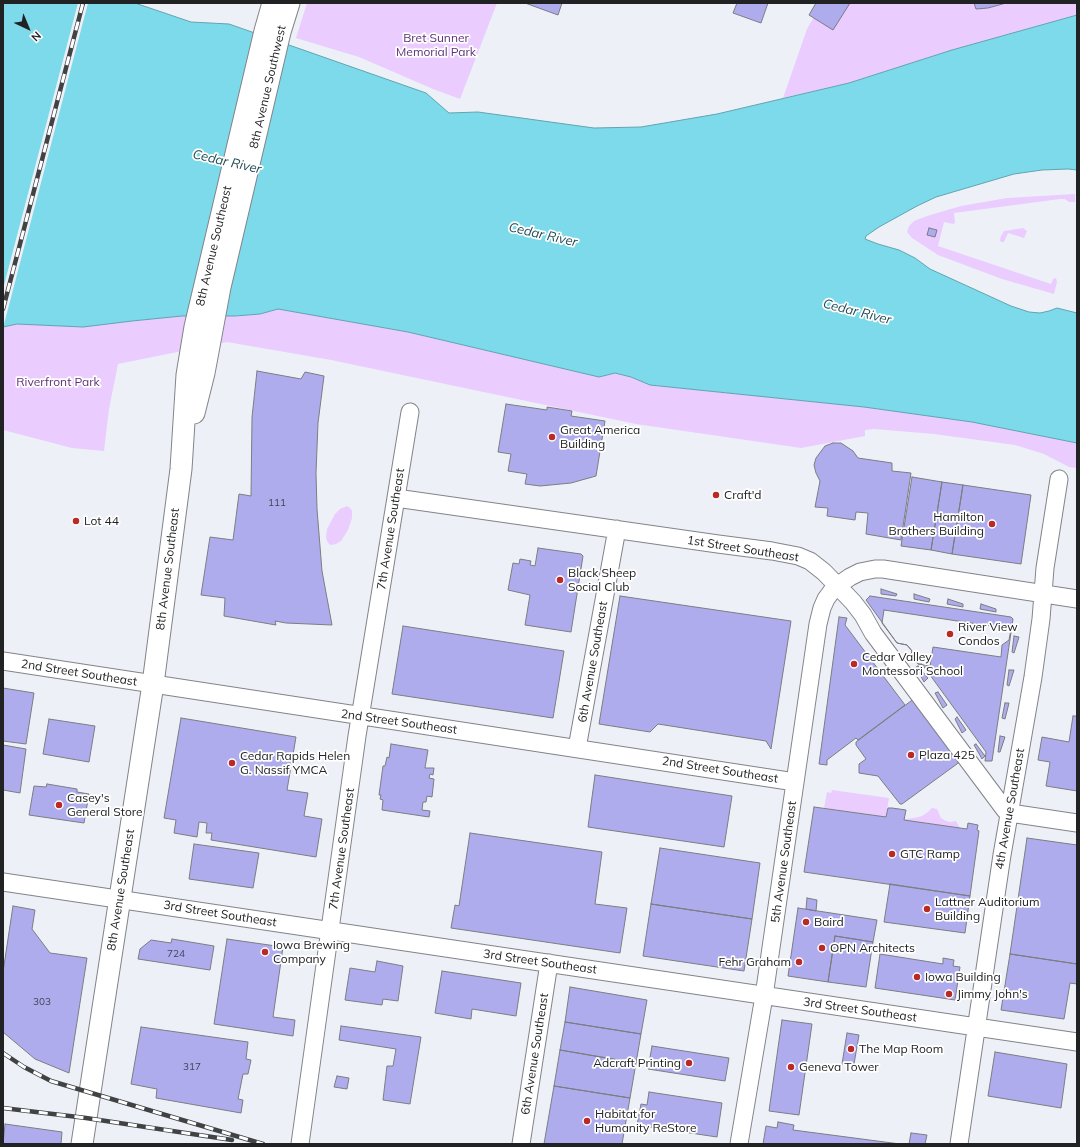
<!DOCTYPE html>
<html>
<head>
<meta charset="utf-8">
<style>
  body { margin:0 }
  #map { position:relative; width:1080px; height:1147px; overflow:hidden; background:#edf1f7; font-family:Mulish,sans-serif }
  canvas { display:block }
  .frame { position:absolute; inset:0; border:4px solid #212224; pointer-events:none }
  .north { position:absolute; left:8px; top:8px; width:40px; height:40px; -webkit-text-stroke:3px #fff; paint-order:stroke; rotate:136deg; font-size:11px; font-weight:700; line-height:16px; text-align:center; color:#212224 }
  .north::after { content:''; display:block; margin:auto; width:14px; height:18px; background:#212224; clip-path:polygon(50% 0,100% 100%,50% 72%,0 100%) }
</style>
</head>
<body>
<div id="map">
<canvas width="1080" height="1147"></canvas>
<div class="frame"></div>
<div class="north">N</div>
</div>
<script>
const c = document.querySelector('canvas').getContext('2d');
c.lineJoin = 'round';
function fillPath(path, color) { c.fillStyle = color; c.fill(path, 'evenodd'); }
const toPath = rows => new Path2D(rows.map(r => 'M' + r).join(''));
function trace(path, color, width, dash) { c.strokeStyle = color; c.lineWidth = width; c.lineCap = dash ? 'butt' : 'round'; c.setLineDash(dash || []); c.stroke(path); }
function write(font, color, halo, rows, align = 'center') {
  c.font = font + ' Mulish,sans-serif'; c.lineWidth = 3.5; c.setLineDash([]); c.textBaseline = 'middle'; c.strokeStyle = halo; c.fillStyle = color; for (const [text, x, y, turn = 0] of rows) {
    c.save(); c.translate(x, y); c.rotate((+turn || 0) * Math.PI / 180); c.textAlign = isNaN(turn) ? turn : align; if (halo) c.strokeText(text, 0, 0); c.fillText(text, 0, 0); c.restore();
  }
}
fillPath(toPath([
  [307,3,497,3,460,99,433,89,359,57,296,38],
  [822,3,1077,3,1077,15,952,50,849,83,783,98,807,29],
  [1075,194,1075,202,1069,202,1065,199,1060,199,954,213,955,223,953,224,944,222,938,246,1051,284,1053,279,1056,278,1057,282,1054,294,1002,279,938,255,912,238,907,232,909,226,914,221,927,216,961,206,1007,198],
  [1023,228,1027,231,1024,238,1008,233,1004,242,1001,242,1000,240,1001,236,1004,231],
  [278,309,408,332,599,377,615,373,631,377,650,385,864,407,972,422,1077,443,1077,468,1069,467,1044,454,1015,445,934,434,874,429,865,430,865,436,801,448,636,424,331,360,227,342,118,364,109,409,104,451,72,448,3,430,3,327,17,324,83,327,132,321,182,316,235,316,260,314],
  [347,506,350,508,352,511,352,518,348,530,341,541,336,544,330,545,327,541,326,537,327,529,335,514,340,509],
  [832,790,889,798,886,817,824,808,827,792,831,793],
  [932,808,937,809,941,818,946,821,950,822,956,821,960,828,904,820,905,819,914,818,922,816,928,812]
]), '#eaccff');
const water = toPath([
  [3,3,135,3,191,22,229,24,426,93,449,113,478,112,594,128,641,127,717,114,849,83,952,50,1077,15,1077,170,1068,169,1042,170,1014,174,936,197,917,206,879,227,866,236,865,239,878,244,899,250,915,258,930,269,1011,306,1029,312,1040,313,1049,311,1057,308,1077,313,1077,443,972,422,864,407,650,385,631,377,615,373,599,377,408,332,278,309,260,314,235,316,182,316,132,321,83,327,17,324,3,327,3,3]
]);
fillPath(water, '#7cdaea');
trace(water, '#61a3af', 1);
fillPath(toPath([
  [78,3,88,3,3,328,3,289]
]), '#edf1f7');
const building = toPath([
  [525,3,562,3,558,15,525,3],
  [737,3,768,3,761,23,733,13,737,3],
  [816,3,850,3,833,30,809,15,816,3],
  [974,3,1006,3,988,8,976,9,974,3],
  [929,228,937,230,935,237,927,235,929,228],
  [257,371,301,379,305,372,324,376,318,423,316,473,317,509,322,571,332,625,286,623,275,621,276,625,224,616,225,598,201,595,210,537,233,540,239,494,251,496,252,417,257,371],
  [506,404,547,410,547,407,572,411,571,416,605,421,596,476,571,483,540,486,525,484,527,474,508,471,511,454,498,452,506,404],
  [833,443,841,443,853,451,858,458,892,463,892,471,911,473,901,540,866,534,868,513,856,512,855,520,827,516,828,508,815,507,820,481,816,473,814,465,816,458,825,446,833,443],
  [912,477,942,482,931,550,901,546,912,477],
  [942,482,963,485,952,554,931,550,942,482],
  [963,485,1031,495,1021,564,952,554,963,485],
  [538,548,581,554,583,556,571,632,525,625,530,595,508,590,513,563,519,564,520,559,531,561,530,565,535,566,538,548],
  [881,589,897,594,896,596,881,594,881,589],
  [914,594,930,599,929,602,914,599,914,594],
  [620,596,791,621,771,749,766,741,658,724,650,732,599,724,620,596],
  [870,596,1011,617,1013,619,992,761,985,761,986,752,922,664,918,664,911,654,912,651,907,645,897,643,866,600,870,596],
  [948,599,963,604,963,607,947,604,948,599],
  [981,604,996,609,996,612,980,609,981,604],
  [884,610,1011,629,1009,640,1002,645,1001,657,933,647,930,666,918,664,911,654,912,651,907,645,897,643,882,623,884,610],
  [839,617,847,618,845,625,905,705,858,740,856,738,827,760,827,765,819,764,839,617],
  [403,626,564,651,553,718,392,694,403,626],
  [1014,636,1019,637,1014,653,1012,652,1014,636],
  [918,666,928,678,924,682,916,667,918,666],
  [1009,670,1014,670,1009,686,1007,685,1009,670],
  [3,688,34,693,26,744,3,741,3,688],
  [938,692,947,705,943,708,935,693,938,692],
  [915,698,961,761,902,804,900,804,878,776,859,773,859,764,866,759,856,745,856,742,915,698],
  [1005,703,1009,703,1005,719,1002,718,1005,703],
  [1073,716,1077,716,1077,791,1046,786,1050,762,1038,760,1042,737,1069,742,1073,716],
  [957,717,966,730,962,733,955,719,957,717],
  [181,718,296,737,287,790,308,793,304,816,322,819,316,857,211,840,212,833,206,833,207,823,199,822,197,837,174,833,176,820,164,818,181,718],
  [49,719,95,726,89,762,43,754,49,719],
  [1000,736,1005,737,1000,752,998,752,1000,736],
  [391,744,428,750,425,768,434,768,433,775,430,774,429,778,434,779,432,797,427,796,426,802,423,802,422,810,430,811,429,817,382,810,383,800,380,799,381,795,379,795,383,766,385,766,387,757,389,758,391,744],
  [976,744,985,756,982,759,974,745,976,744],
  [3,745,26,749,20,793,3,790,3,745],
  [595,775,732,796,724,847,588,827,595,775],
  [47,784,77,789,77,792,89,794,84,823,29,815,34,786,46,787,47,784],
  [814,807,886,817,888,808,892,808,906,810,904,820,967,829,968,823,978,825,977,830,979,831,970,896,804,872,814,807],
  [470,833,602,852,595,904,627,908,620,953,451,928,455,905,459,906,470,833],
  [1027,838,1077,845,1077,964,1010,954,1027,838],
  [194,844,259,853,253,888,189,879,194,844],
  [660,848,760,863,752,919,651,904,660,848],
  [890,884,970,896,965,933,884,922,890,884],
  [807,898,817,900,816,911,806,909,807,898],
  [651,904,752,919,744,971,643,956,651,904],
  [13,906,35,910,32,929,50,953,87,958,69,1073,35,1059,3,1032,3,972,13,906],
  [798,908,877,920,873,942,835,936,828,982,788,976,798,908],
  [835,936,873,942,866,987,828,982,835,936],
  [172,939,214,946,210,970,138,959,140,949,151,940,171,943,172,939],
  [227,939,283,947,273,1017,295,1020,293,1036,214,1024,227,939],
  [880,954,943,964,943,958,954,960,953,966,960,967,955,1000,875,988,880,954],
  [1010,954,1077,964,1077,984,1070,983,1064,1019,1001,1010,1010,954],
  [377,961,403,966,398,1001,383,999,382,1005,345,1000,350,968,375,972,377,961],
  [442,971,521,983,516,1016,472,1009,471,1019,435,1013,442,971],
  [570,987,647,1000,641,1034,565,1022,570,987],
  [782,1020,812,1024,799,1115,769,1111,782,1020],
  [565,1022,641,1034,636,1063,560,1050,565,1022],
  [341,1026,421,1037,410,1104,383,1100,387,1066,393,1066,396,1049,339,1040,341,1026],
  [141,1027,248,1042,246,1059,251,1060,248,1074,243,1074,238,1099,243,1100,241,1113,156,1098,157,1089,131,1084,141,1027],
  [847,1033,859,1035,854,1064,849,1063,849,1065,842,1064,847,1033],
  [652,1046,729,1058,725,1081,648,1069,652,1046],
  [560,1050,636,1063,630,1098,554,1086,560,1050],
  [995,1052,1067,1064,1061,1108,988,1096,995,1052],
  [337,1076,349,1078,347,1089,334,1087,337,1076],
  [554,1086,630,1098,622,1144,544,1144,554,1086],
  [649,1092,722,1103,717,1137,637,1125,641,1104,647,1105,649,1092],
  [778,1122,794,1125,793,1130,900,1144,763,1144,766,1126,777,1128,778,1122],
  [5,1124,62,1132,61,1144,3,1144,5,1124],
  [911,1133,927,1135,925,1144,909,1144,911,1133]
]);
fillPath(building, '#aeaced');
trace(building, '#7c7c82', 1);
const minor = toPath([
  [396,498,718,544,772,551,798,556,810,561,824,572,853,602,863,615,873,633,1005,810,1010,813,1077,823],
  [3,661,795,782],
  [577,748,617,529],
  [3,882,1077,1042],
  [300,1144,357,736,410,412],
  [521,1144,549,963],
  [739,1144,764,996,818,624,822,608,826,599,834,588,850,577,860,572,875,569,883,569,1077,599],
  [959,1144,1002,855,1033,677,1041,619,1045,568,1059,479]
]);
const major = toPath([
  [194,413,204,373,220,287,280,32,289,3],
  [82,1144,153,684,181,469,187,375,195,327,265,31,273,3]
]);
trace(minor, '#818489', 19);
trace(major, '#818489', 23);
trace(minor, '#fff', 17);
trace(major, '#fff', 21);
const rail = toPath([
  [3,309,83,3],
  [3,1053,24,1067,51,1081,263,1144],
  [3,1108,86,1118,232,1140]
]);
trace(rail, '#404244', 4.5);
trace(rail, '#fff', 3, [9]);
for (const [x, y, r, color] of [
  [552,437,4,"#b92a27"],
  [716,495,4,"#b92a27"],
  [76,521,4,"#b92a27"],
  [992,524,4,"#b92a27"],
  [560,580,4,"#b92a27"],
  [950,634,4,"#b92a27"],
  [854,664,4,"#b92a27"],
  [911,755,4,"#b92a27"],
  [232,763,4,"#b92a27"],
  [59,805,4,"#b92a27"],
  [892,854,4,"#b92a27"],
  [927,909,4,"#b92a27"],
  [806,922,4,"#b92a27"],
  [822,948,4,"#b92a27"],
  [265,952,4,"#b92a27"],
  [799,962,4,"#b92a27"],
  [917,977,4,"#b92a27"],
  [949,994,4,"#b92a27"],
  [851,1049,4,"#b92a27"],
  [689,1063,4,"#b92a27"],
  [791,1067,4,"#b92a27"],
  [587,1121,4,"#b92a27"]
]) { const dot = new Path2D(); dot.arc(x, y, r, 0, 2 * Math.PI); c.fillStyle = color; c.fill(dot); trace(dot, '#fff', 1.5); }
write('10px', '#444456', null, [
  ["111",277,503],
  ["724",176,954],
  ["303",42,1002],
  ["317",192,1067]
]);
write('12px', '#5c2f77', '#fff', [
  ["Bret Sunner",436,38],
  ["Memorial Park",436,52],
  ["Riverfront Park",58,382]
]);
write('12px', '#212224', '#fff', [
  ["8th Avenue Southwest",268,87,-77],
  ["8th Avenue Southeast",214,246,-77],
  ["7th Avenue Southeast",391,529,-81],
  ["1st Street Southeast",743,549,9],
  ["8th Avenue Southeast",168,569,-83],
  ["6th Avenue Southeast",593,662,-80],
  ["2nd Street Southeast",79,673,9],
  ["2nd Street Southeast",399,722,8],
  ["2nd Street Southeast",720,770,9],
  ["4th Avenue Southeast",1010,809,-80],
  ["7th Avenue Southeast",342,849,-82],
  ["5th Avenue Southeast",784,862,-82],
  ["8th Avenue Southeast",121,890,-81],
  ["3rd Street Southeast",220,914,9],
  ["3rd Street Southeast",540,962,8],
  ["3rd Street Southeast",860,1010,8],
  ["6th Avenue Southeast",535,1054,-81]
]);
write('12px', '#212224', '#fff', [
  ["Great America",560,430],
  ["Building",560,444],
  ["Craft'd",724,495],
  ["Hamilton",984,517,"right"],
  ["Brothers Building",984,531,"right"],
  ["Lot 44",84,521],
  ["Black Sheep",568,573],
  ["Social Club",568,587],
  ["River View",958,627],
  ["Condos",958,641],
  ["Cedar Valley",862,657],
  ["Montessori School",862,671],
  ["Plaza 425",919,755],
  ["Cedar Rapids Helen",240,756],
  ["G. Nassif YMCA",240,770],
  ["Casey's",67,798],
  ["General Store",67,812],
  ["GTC Ramp",900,854],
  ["Lattner Auditorium",935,902],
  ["Building",935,916],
  ["Baird",814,922],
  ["Iowa Brewing",273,945],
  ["Company",273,959],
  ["OPN Architects",830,948],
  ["Fehr Graham",791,962,"right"],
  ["Iowa Building",925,977],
  ["Jimmy John's",957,994],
  ["The Map Room",859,1049],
  ["Adcraft Printing",681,1063,"right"],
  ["Geneva Tower",799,1067],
  ["Habitat for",595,1114],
  ["Humanity ReStore",595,1128]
], 'left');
write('italic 13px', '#224d55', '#fff', [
  ["Cedar River",227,162,13],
  ["Cedar River",543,235,13],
  ["Cedar River",857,312,14]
]);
</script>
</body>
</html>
